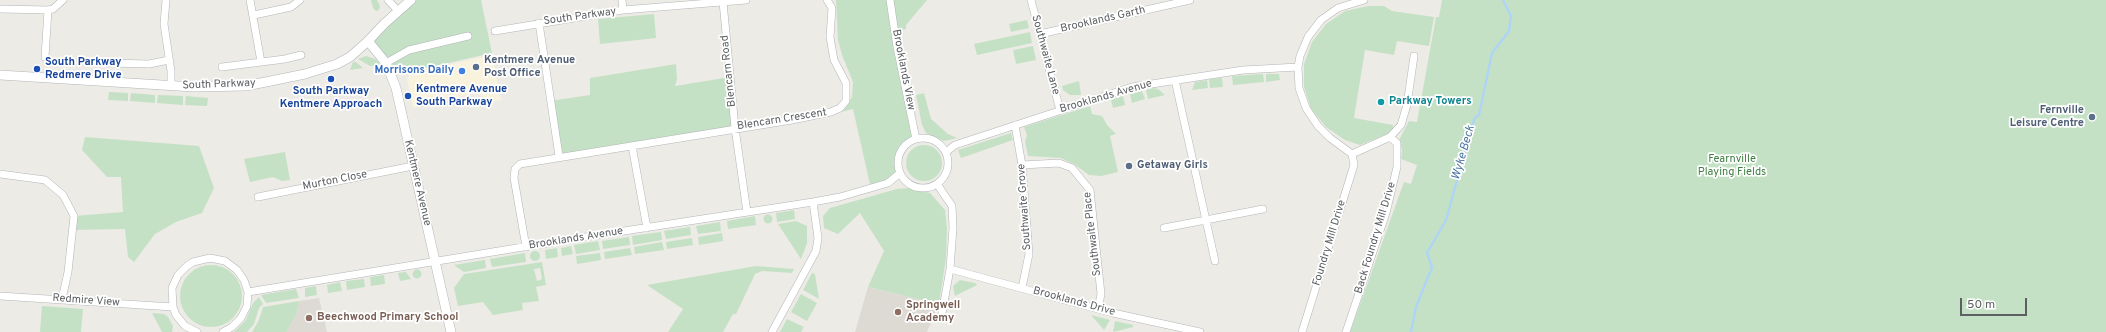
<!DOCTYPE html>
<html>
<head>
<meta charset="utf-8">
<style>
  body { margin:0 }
  #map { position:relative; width:2106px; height:332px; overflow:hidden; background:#edebe5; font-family:Overpass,sans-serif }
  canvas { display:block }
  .scale { position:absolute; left:1960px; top:298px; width:67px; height:18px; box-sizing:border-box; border:2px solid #5d6063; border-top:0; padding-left:5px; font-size:12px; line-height:14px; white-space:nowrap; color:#5d6063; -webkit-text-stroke:3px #fff; paint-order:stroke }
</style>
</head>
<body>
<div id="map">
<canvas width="2106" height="332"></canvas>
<div class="scale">50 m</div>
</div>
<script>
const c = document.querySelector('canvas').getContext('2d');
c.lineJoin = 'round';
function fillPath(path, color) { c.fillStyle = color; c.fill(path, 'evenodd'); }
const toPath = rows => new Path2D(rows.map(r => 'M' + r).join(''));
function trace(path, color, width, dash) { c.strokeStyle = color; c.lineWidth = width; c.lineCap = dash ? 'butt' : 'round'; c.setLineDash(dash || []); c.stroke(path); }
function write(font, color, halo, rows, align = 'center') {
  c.font = font + ' Overpass,sans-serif'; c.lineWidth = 3.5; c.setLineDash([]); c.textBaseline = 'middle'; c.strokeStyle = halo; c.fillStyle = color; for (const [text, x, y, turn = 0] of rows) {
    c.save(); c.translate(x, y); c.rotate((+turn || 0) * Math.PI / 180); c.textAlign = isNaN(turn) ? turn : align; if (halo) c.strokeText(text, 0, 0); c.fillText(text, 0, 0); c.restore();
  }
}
fillPath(toPath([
  [492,55,501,100,484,103,482,96,475,93,413,108,407,78,411,73]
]), '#f9f3de');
fillPath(toPath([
  [868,287,939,304,927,332,855,332],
  [319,298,327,332,286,332,296,315,299,301]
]), '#dddad4');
fillPath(toPath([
  [371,0,377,0,380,6,379,10,376,11,373,8],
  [411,0,481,0,492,53,392,76,368,41],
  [836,0,890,0,916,139,905,146,900,153,898,162,900,173,871,189,853,109,841,112,852,97,853,82,842,55,838,40],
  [894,0,927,0,906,25,906,29,898,31,893,7],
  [1442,0,2106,0,2106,332,1350,332,1404,182,1411,184,1417,165,1401,159,1402,150,1399,140,1409,121,1417,122,1436,17,1439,17],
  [1368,6,1384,6,1392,11,1434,17,1429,46,1397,41,1394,55,1365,50,1354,118,1393,125,1393,129,1387,134,1360,145,1345,140,1326,127,1311,109,1304,87,1304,64,1312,42,1326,24,1345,11],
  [654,14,656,38,600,44,598,19],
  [1027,20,1029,28,1011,32,1009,24],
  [1030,32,1032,43,977,55,974,44],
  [1033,46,1036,60,1016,64,1013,50],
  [366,56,375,59,382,66,370,66,358,59],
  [353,62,356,62,363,68,350,70],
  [676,64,677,79,675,86,730,77,735,128,559,156,550,101,590,95,590,78],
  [1263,74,1264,82,1233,85,1232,76],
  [1266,74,1279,74,1280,80,1266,82],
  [1222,78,1223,87,1210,88,1209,79],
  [1207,80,1208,88,1192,90,1195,82],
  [1079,81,1081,95,1070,95,1063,90,1062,86],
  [1153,88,1158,89,1165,95,1148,99,1146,90],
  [1142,91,1145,99,1132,103,1130,94],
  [109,92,128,93,128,101,108,100],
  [131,93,155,95,155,103,130,101],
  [924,93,931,119,948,134,957,138,944,141,926,133,922,125,916,95],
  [158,95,183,96,183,105,157,103],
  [186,96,208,98,207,106,185,105],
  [1123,96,1125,105,1113,108,1111,100],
  [1090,106,1092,114,1102,116,1107,125,1116,134,1110,136,1118,172,1101,176,1089,175,1074,164,1061,158,1028,156,1025,142,1027,135,1024,127],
  [1011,133,1013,140,961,158,958,150],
  [85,137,199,146,214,188,202,213,176,222,155,234,134,262,128,257,125,229,73,230,74,216,123,212,121,177,107,177,82,150],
  '906 163a18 18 0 1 1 36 0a18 18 0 1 1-36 0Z',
  [285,152,290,180,282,181,273,177,250,182,244,159],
  [908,188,930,193,945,210,947,228,946,258,939,304,868,287,884,251,860,213,838,234,824,228,823,216,830,208,897,189],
  [794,210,795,219,777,222,776,213],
  '763.5 219a4.5 4.5 0 1 1 9 0a4.5 4.5 0 1 1-9 0Z',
  [755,216,756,225,728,229,727,221],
  [796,221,807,226,807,243,801,259,778,224],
  [720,222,721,231,698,234,696,226],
  [690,227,691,235,666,239,664,231],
  [661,232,662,240,633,245,632,236],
  [722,233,723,241,699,245,698,237],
  [629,237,630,245,603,249,602,241],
  [692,238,693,245,667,249,666,242],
  [598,241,600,250,576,254,574,245],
  [662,242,664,250,635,254,634,247],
  [571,246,573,254,562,256,561,248],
  [557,248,558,257,546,259,545,250],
  [630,248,632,255,605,259,604,252],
  '530 256a5 5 0 1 1 10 0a5 5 0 1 1-10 0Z',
  [525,253,526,262,492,267,490,259],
  [600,253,601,260,577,264,576,256],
  [485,260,486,268,464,272,454,265],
  [542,262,546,285,536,287,539,301,522,303,523,310,493,315,483,302,458,306,454,288,464,274],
  [540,268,542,279,537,281,534,269],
  '180 296a31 31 0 1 1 62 0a31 31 0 1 1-62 0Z',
  [756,266,794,269,792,273,762,271,755,274,736,314,733,314,723,332,668,332,683,309,647,285],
  '412.5 274a4.5 4.5 0 1 1 9 0a4.5 4.5 0 1 1-9 0Z',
  [406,272,411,279,400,281,398,273],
  [812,273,815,274,819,299,803,290],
  [384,275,385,284,371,286,370,277],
  [364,279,365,287,347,290,346,281],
  [960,280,975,283,977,285,955,296,953,286],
  [340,282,342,291,328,293,327,285],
  [316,286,317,295,305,297,305,288],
  [296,289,299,298,266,303,261,295],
  [801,294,817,303,807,321,791,312],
  [259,297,263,304,259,308,254,324,247,332,234,332,246,320,253,303],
  [299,301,296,315,286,332,252,332,259,320,263,307],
  [42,306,83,309,81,332,40,332],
  [152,313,164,314,168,317,173,326,172,332,162,332],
  [1091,315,1110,320,1104,330],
  [787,319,804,327,801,332,780,332],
  [1115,321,1133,325,1133,327,1113,332]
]), '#c5e1c5');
trace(toPath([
  [1411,332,1416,307,1432,267,1427,253,1446,220,1457,180,1461,174,1461,166,1467,147,1466,140,1475,118,1479,115,1492,53,1509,31,1511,16,1503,0]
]), '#afd5f4', 2.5);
const minor = toPath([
  [166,0,164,24,171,71,171,86],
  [250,0,261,62],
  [388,0,398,11],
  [622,0,623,10],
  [890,0,897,47,916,139],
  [1031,0,1060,110],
  [1364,0,1338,8,1321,20,1308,37,1300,56,1298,67,1299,88,1306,108,1318,126,1330,138,1352,154,1390,137,1401,125,1407,105,1414,56],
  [723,2,735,128,747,212],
  [0,9,48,10,53,9,63,0],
  [254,15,291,7,300,0],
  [539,23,559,156],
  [495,31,623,10,746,0],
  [1040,34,1190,0],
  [45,57,48,10],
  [108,63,149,64,169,60],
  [386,63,409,50,468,36],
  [222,67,285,59,301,55],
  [1175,80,1215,261],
  [1015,125,1022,165,1029,254,1022,288],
  '898 163a25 25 0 1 1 50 0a25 25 0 1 1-50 0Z',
  [632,146,647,228],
  [946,152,955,145,1132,87,1243,70,1298,67],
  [1022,165,1059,163,1072,168,1090,190,1101,294,1098,309],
  [0,174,45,180,63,195,74,216,68,272,62,299],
  [937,184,952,206,953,228,950,269,941,319],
  [258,197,413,166],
  [1164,228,1263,209],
  [526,247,514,178,515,169,520,164,792,120,831,112,840,108,846,101,846,83,834,60,830,37,832,8,827,0],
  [950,269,1113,313,1200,332],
  [248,292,572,239,813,202,840,197,888,183,900,173],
  [0,296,173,307],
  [197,332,185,326,176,315,173,307,172,288,178,275,187,266,193,262,210,258,225,261,237,270,244,280,248,292,247,306,241,318,232,327,223,332],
  [772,332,816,251,818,238,813,202],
  [1302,332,1354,165,1352,154],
  [1346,332,1386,213,1397,167,1397,143,1390,137]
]);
const tertiary = toPath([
  [368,41,386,63,396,88,451,332],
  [0,75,194,87,246,86,305,74,337,64,350,57,368,41,384,24,411,0]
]);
trace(minor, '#b2b5b8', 8);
trace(tertiary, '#b2b5b8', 10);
trace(minor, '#fff', 7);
trace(tertiary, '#fff', 9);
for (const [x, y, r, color] of [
  [476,67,4,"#5c6f8a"],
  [37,69,4,"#1a4fb4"],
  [462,71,4,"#3f7fe0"],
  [331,79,4,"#1a4fb4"],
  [408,96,4,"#1a4fb4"],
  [1381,102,4,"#0f9aa8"],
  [2092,117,4,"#5c6f8a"],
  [1129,166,4,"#5c6f8a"],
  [898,312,4,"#8d6e63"],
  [309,318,4,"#8d6e63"]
]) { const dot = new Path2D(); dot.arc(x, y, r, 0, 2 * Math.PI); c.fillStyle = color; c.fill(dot); trace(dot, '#fff', 1.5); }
write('11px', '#5d6063', '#fff', [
  ["South Parkway",580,17,-8],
  ["Brooklands Garth",1103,20,-13],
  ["Southwaite Lane",1045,55,75],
  ["Brooklands View",903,70,79],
  ["Blencarn Road",729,71,-96],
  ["South Parkway",219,85,-2],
  ["Brooklands Avenue",1106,97,-16],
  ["Blencarn Crescent",782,120,-9],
  ["Murton Close",335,181,-11],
  ["Kentmere Avenue",417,183,77],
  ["Southwaite Grove",1025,207,-94],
  ["Southwaite Place",1093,234,-97],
  ["Back Foundry Mill Drive",1376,238,-73],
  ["Brooklands Avenue",576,239,-9],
  ["Foundry Mill Drive",1330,243,-73],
  ["Redmire View",86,301,4],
  ["Brooklands Drive",1074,302,15]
]);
write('bold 11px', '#4e5e75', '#fff', [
  ["Kentmere Avenue",484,61],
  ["Post Office",484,74],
  ["Fernville",2084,111,"right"],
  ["Leisure Centre",2084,124,"right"],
  ["Getaway Girls",1137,166]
], 'left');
write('bold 11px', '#164399', '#fff', [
  ["South Parkway",45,63],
  ["Redmere Drive",45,76],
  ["Kentmere Avenue",416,90],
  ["South Parkway",416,103],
  ["South Parkway",331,92,"center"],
  ["Kentmere Approach",331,105,"center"]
], 'left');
write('bold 11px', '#366cbe', '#fff', [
  ["Morrisons Daily",454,71]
], 'right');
write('bold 11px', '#0d838f', '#fff', [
  ["Parkway Towers",1389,102]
], 'left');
write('11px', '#407f44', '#fff', [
  ["Fearnville",1732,160],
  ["Playing Fields",1732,173]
]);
write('bold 11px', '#785e54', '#fff', [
  ["Springwell",906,306],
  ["Academy",906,319],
  ["Beechwood Primary School",317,318]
], 'left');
write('italic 12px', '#4e77a4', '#fff', [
  ["Wyke Beck",1464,153,-74]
]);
</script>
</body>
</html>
